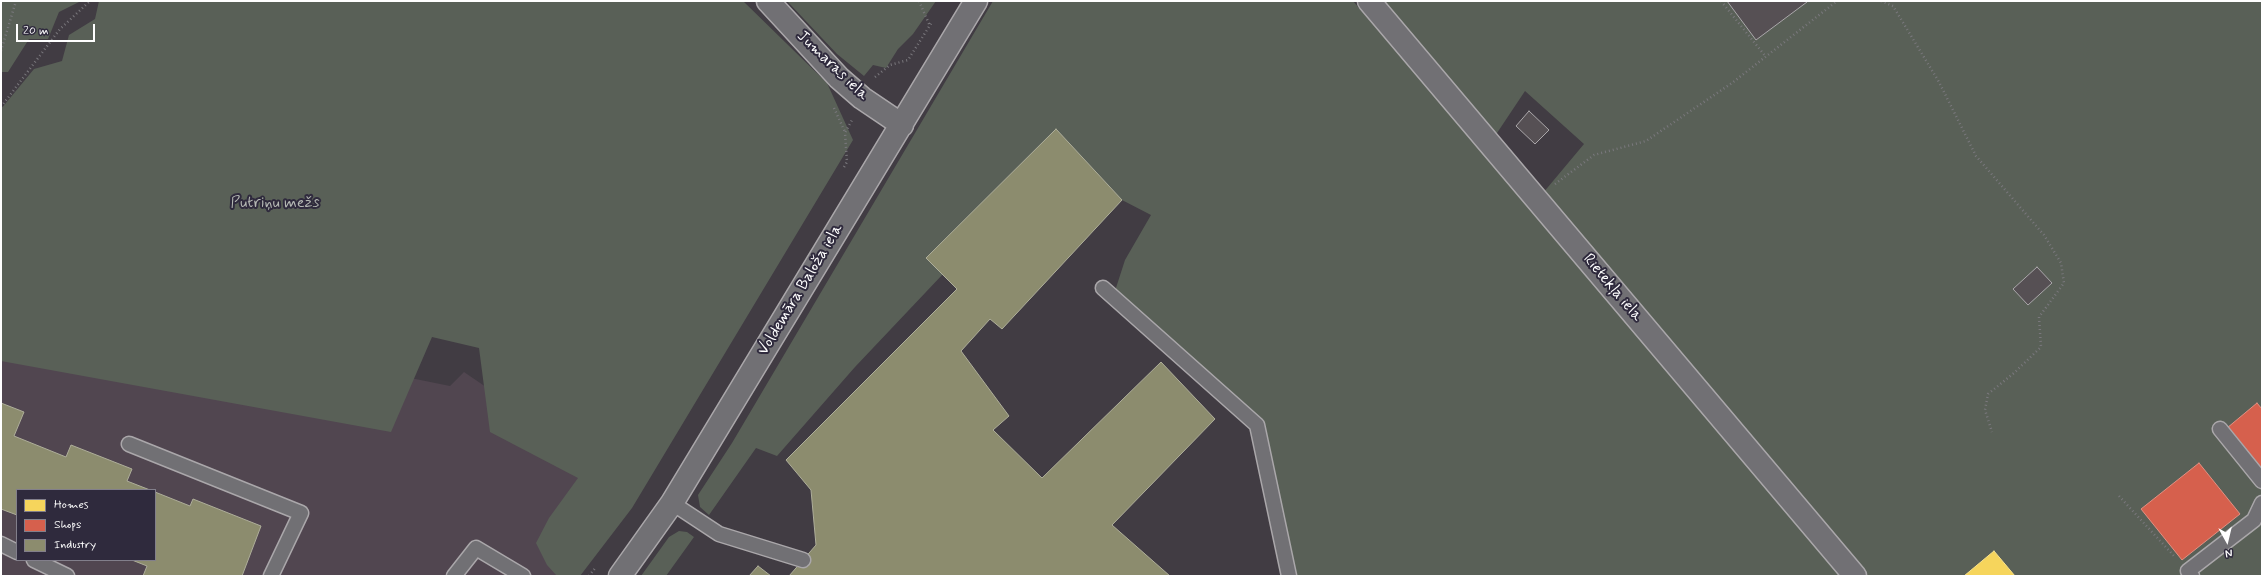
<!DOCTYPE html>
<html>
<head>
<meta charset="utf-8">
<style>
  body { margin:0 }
  #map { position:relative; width:2263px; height:577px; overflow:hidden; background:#413c43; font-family:Mynerve,sans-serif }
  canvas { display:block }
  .frame { position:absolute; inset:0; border:2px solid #fff; pointer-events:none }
  .legend { position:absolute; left:16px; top:489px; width:140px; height:72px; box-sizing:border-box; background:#2f2a3d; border:1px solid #827f8b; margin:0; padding:5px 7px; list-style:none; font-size:12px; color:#fff }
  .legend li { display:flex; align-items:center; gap:8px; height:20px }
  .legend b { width:20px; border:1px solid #827f8b }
  .north { position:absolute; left:2207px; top:521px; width:40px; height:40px; -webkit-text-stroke:3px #2f2a3d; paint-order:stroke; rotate:172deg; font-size:11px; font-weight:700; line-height:16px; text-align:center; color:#fff }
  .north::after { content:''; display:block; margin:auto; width:14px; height:18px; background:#fff; clip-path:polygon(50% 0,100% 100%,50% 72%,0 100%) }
  .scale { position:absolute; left:16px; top:24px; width:79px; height:18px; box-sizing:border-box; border:2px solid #fff; border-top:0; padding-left:5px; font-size:12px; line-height:14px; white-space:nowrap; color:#fff; -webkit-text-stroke:3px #2f2a3d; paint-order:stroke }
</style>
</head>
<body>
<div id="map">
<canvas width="2263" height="577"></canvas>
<div class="frame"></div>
<ul class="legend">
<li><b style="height:11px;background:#f6d55c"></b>Homes</li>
<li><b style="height:11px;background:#d6604d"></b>Shops</li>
<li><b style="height:11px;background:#8c8c6e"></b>Industry</li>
</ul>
<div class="north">N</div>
<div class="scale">20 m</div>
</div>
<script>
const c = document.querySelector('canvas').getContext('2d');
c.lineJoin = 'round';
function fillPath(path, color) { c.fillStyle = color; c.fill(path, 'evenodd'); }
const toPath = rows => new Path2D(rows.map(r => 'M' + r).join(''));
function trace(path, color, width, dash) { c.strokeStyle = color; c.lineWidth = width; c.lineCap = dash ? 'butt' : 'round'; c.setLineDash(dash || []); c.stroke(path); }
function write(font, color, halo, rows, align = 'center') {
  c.font = font + ' Mynerve,sans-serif'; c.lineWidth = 4; c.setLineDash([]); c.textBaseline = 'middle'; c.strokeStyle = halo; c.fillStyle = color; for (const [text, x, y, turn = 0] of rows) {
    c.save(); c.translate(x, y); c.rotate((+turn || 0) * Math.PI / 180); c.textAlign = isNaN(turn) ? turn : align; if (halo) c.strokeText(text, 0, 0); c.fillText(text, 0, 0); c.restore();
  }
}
fillPath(toPath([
  [1,295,450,386,464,372,505,400,667,442,573,576,1,576],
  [17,490,155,490,155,560,17,560]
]), '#514650');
fillPath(toPath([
  [1,1,81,1,59,12,48,39,29,39,8,72,1,72],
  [99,1,743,1,827,83,853,140,632,508,580,576,557,576,547,565,536,543,549,518,578,478,490,432,479,348,432,337,391,432,1,361,1,109,34,69,62,61,69,35,95,19],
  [787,1,936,1,913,34,898,49,886,68,873,65,864,76,837,54],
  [993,1,1353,1,1543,222,1842,576,1294,576,1262,423,1115,291,1125,260,1151,215,1122,200,1056,130,943,274,855,367,777,456,756,448,709,515,700,507,698,495,732,443],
  [1381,1,2262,1,2262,576,1867,576,1543,193,1584,144,1525,91,1495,136],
  [679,531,687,532,694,537,666,576,641,576,669,537]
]), '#596057');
const homes = toPath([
  [1994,551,2015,576,1964,576,1994,551]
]);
fillPath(homes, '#f6d55c');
trace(homes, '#f9e28d', 1);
const shops = toPath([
  [2257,403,2262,409,2262,470,2227,428,2257,403],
  [2199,463,2240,514,2182,560,2141,509,2199,463]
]);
fillPath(shops, '#d6604d');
trace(shops, '#e29082', 1);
const industry = toPath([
  [1056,129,1122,200,1002,329,990,319,961,351,1009,416,993,430,1042,478,1161,362,1215,419,1112,525,1170,576,789,576,816,545,811,490,786,460,957,289,926,258,1056,129],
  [1,403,24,412,14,436,66,457,71,445,132,469,127,481,150,490,17,490,17,515,1,509,1,403],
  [155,492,190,506,193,499,261,526,242,576,143,576,147,566,132,560,155,560,155,492],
  [758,566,771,576,749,576,758,566]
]);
fillPath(industry, '#8c8c6e');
trace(industry, '#aeae9a', 1);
const building = toPath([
  [1727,1,1806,1,1807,2,1756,40,1727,1],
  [1529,111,1549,130,1535,144,1516,126,1529,111],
  [2037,267,2052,283,2028,305,2013,289,2037,267]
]);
fillPath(building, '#565054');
trace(building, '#aaa7aa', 1);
const lane = toPath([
  [1103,288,1257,425,1289,576],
  [2220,429,2262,481],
  [129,444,301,513,271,576],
  [672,503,719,534,803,560],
  [1,544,17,552],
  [34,560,67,576],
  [454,576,476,548,523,576],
  [2192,576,2188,571,2254,520,2262,503]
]);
const street = toPath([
  [1369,1,1855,576]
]);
const secondary = toPath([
  [768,1,839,78,862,98,902,125],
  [620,576,672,503,976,1]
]);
trace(lane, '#aaa7aa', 17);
trace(street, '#aaa7aa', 25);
trace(secondary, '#aaa7aa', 25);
trace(toPath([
  [919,1,930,26],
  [1721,1,1766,57],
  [1881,1,1893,6,1939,82,1976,156,2044,235,2061,263,2064,283,2039,317,2041,347,2014,373,1988,394,1985,410,1992,432],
  [1,51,16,1],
  [875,77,890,65,908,60,932,22],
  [1,107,60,29,90,1],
  [834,108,845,132],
  [844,167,847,162,845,133,852,120],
  [1555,184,1594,155,1646,141,1732,83,1837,1],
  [2119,496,2174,556],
  [589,576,596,567]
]), '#7a787d', 2.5, [1, 3]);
trace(lane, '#717074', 14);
trace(street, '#717074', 22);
trace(secondary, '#717074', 22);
write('16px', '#fff', '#2f2a3d', [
  ["Jumaras iela",832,66,44],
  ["Rietekļa iela",1612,288,50],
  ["Voldemāra Baloža iela",801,290,-59]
]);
write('16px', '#b6bab5', '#2f2a3d', [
  ["Putriņu mežs",275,204]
]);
</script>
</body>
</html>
